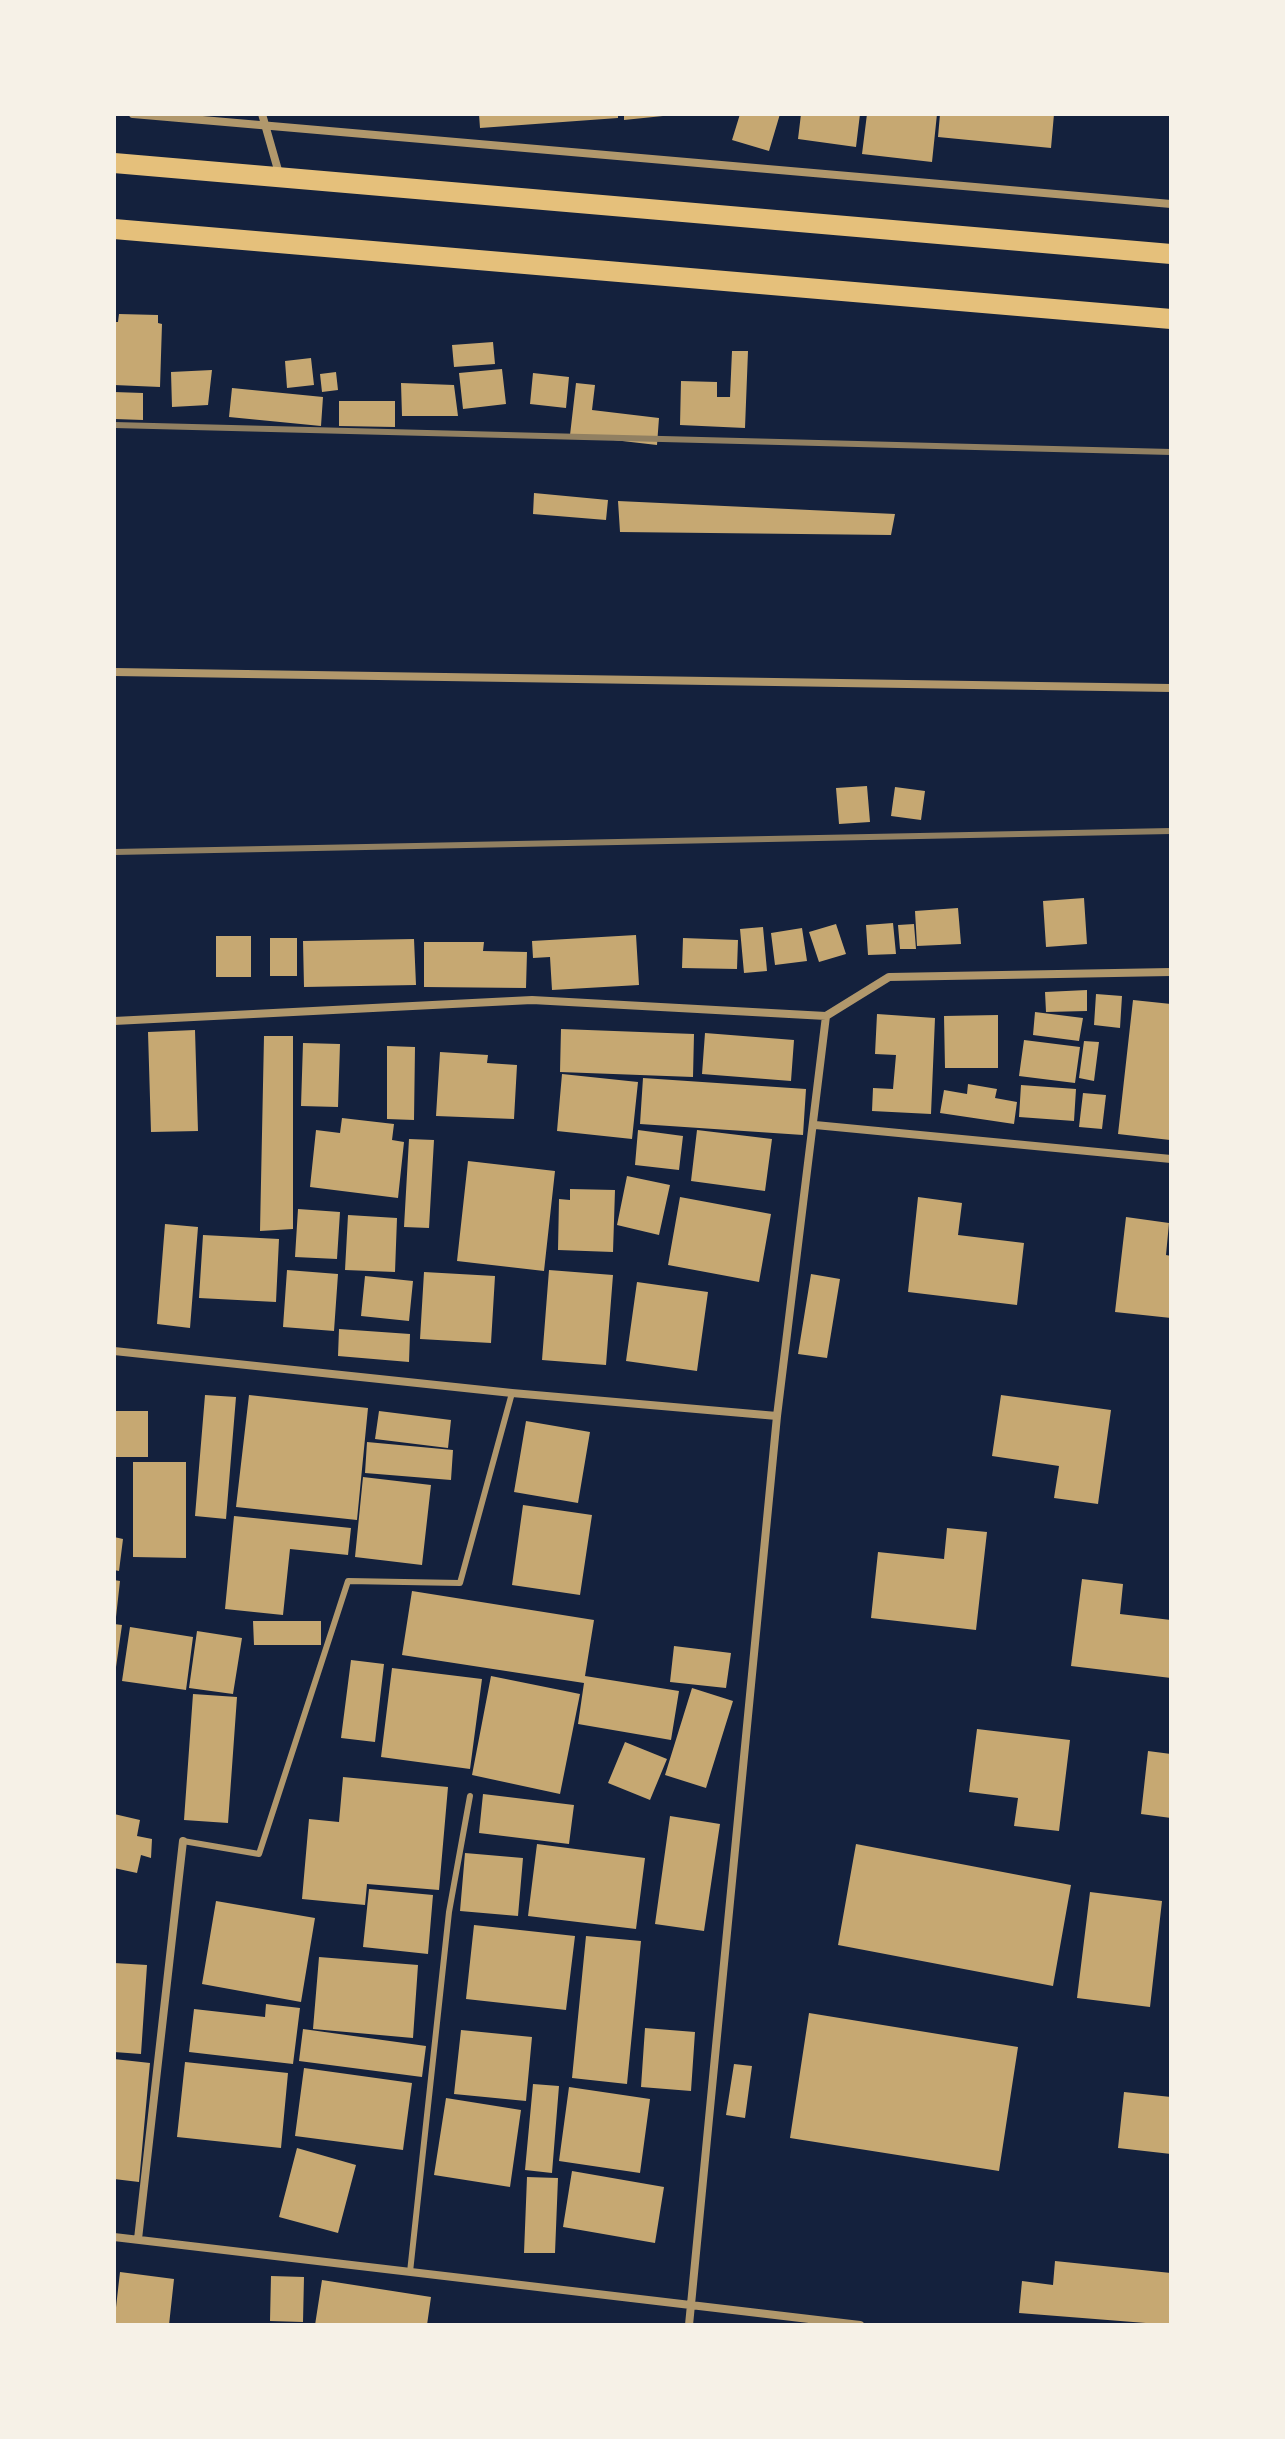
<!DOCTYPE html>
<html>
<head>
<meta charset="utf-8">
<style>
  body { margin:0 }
  #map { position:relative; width:1285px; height:2439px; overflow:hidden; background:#14213d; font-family:Commissioner,sans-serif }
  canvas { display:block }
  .frame { position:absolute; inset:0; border:116px solid #f6f1e7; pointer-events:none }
</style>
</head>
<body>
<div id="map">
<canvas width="1285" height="2439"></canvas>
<div class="frame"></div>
</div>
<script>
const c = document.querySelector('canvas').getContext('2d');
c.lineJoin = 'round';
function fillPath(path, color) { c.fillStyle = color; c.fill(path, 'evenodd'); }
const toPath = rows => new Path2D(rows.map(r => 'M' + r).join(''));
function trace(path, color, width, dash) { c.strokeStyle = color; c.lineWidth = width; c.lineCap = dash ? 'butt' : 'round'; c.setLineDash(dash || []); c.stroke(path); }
fillPath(toPath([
  [479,114,618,114,618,118,480,128],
  [624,114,663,114,663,116,624,120],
  [740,114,780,114,769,151,732,140],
  [801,114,860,114,856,147,798,139],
  [867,114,937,114,932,162,862,154],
  [940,114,1054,114,1051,148,938,137],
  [119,314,158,315,158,323,162,324,160,387,114,385,114,322,118,322],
  [493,342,495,364,454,367,452,345],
  [732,351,748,351,745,428,680,425,681,381,717,382,717,397,730,397],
  [311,358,314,385,287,388,285,361],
  [502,369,506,404,463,409,459,373],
  [212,370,208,405,172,407,171,372],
  [336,372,338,390,322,392,320,374],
  [533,373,569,377,566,408,530,404],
  [401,383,454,385,458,416,402,416],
  [576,383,595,385,592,410,659,418,657,445,570,435],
  [232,388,323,397,321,426,229,417],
  [114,392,143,393,143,420,114,419],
  [339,401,395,401,395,427,339,426],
  [534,493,608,500,606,520,533,514],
  [618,501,895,514,891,535,620,532],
  [867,786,870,822,839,824,836,788],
  [895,787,925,791,921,820,891,816],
  [1084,898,1087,944,1046,947,1043,901],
  [958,908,961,944,917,946,915,911],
  [893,923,896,954,868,955,866,925],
  [836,924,846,954,819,962,809,932],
  [914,924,916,949,900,949,898,925],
  [763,927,767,971,744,973,740,929],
  [802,928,807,961,775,965,771,933],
  [636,935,639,985,552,990,550,957,533,958,532,941],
  [216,936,251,936,251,977,216,977],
  [270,938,297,938,297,976,270,976],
  [683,938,738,940,737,969,682,968],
  [414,939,416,985,304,987,303,941],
  [424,942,484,942,483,951,527,952,526,988,424,987],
  [1087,990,1087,1011,1046,1012,1045,992],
  [1096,994,1122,996,1120,1028,1094,1025],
  [1133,1000,1171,1004,1170,1140,1118,1134],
  [1035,1012,1083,1018,1079,1041,1033,1035],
  [877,1014,935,1018,931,1114,872,1111,873,1088,893,1089,896,1055,875,1054],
  [998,1015,998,1068,945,1068,944,1016],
  [561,1029,694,1034,693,1077,560,1072],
  [195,1030,198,1131,151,1132,148,1032],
  [705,1033,794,1040,791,1081,702,1074],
  [264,1036,293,1036,293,1229,260,1231],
  [1024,1040,1080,1047,1075,1083,1019,1076],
  [1084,1041,1099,1042,1094,1081,1079,1078],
  [303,1043,340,1044,338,1107,301,1106],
  [387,1046,415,1047,414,1120,387,1119],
  [440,1052,488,1055,487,1063,517,1065,514,1119,436,1116],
  [562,1074,638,1082,632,1139,557,1131],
  [643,1078,806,1089,803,1135,640,1124],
  [968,1084,997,1089,995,1098,1017,1102,1014,1124,940,1113,944,1090,967,1094],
  [1021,1085,1076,1089,1074,1121,1019,1117],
  [1083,1093,1106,1095,1102,1129,1079,1127],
  [342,1118,394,1124,392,1140,404,1142,398,1198,310,1187,316,1130,340,1133],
  [638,1130,683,1136,679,1170,635,1165],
  [697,1130,772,1139,765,1191,691,1181],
  [409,1139,434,1140,429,1228,404,1227],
  [468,1161,555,1171,544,1271,457,1261],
  [627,1176,670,1185,659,1235,617,1225],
  [570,1189,615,1190,613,1252,558,1250,559,1199,570,1200],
  [680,1197,771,1214,759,1282,668,1265],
  [918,1197,962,1203,958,1235,1024,1243,1017,1305,908,1292],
  [298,1209,340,1212,337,1259,295,1257],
  [348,1215,397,1218,395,1272,345,1270],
  [1126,1217,1169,1223,1166,1255,1171,1256,1171,1318,1115,1312],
  [165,1224,198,1227,190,1328,157,1324],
  [203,1235,279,1239,276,1302,199,1298],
  [287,1270,338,1274,334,1331,283,1327],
  [549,1270,613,1275,606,1365,542,1360],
  [424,1272,495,1276,491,1343,420,1339],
  [811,1274,840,1279,827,1358,798,1354],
  [365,1276,413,1281,409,1321,361,1316],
  [637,1282,708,1292,697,1371,626,1361],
  [339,1329,410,1334,409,1362,338,1356],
  [205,1395,236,1397,226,1519,195,1516],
  [249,1395,368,1408,357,1520,236,1507],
  [1001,1395,1111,1410,1098,1504,1054,1498,1059,1466,992,1456],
  [114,1411,148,1411,148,1457,114,1457],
  [379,1411,451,1420,448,1448,375,1439],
  [526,1421,590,1432,578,1503,514,1492],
  [367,1442,453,1450,451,1480,365,1473],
  [133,1462,186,1462,186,1558,133,1557],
  [363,1477,431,1485,422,1565,355,1557],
  [523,1505,592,1515,580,1595,512,1585],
  [234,1516,351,1528,348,1555,290,1549,283,1615,225,1609],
  [947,1528,987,1532,976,1630,871,1618,878,1552,944,1559],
  [114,1537,123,1539,119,1571,114,1570],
  [1082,1579,1123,1584,1120,1614,1171,1620,1171,1678,1071,1666],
  [114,1580,120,1581,116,1617,114,1617],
  [412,1591,594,1620,585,1676,679,1691,671,1740,578,1724,584,1683,402,1655],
  [253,1621,321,1621,321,1645,254,1645],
  [114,1624,122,1625,116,1667,114,1667],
  [130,1627,193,1637,186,1690,122,1681],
  [197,1631,242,1638,233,1694,189,1688],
  [674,1646,731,1653,726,1688,670,1682],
  [351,1660,384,1664,375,1742,341,1738],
  [392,1668,482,1679,470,1769,381,1757],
  [491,1676,580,1694,560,1794,472,1775],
  [692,1688,733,1701,706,1788,665,1775],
  [193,1694,237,1697,228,1823,184,1820],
  [977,1729,1070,1740,1059,1831,1014,1826,1018,1798,969,1792],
  [625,1742,667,1759,650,1800,608,1783],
  [1148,1751,1171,1754,1171,1818,1141,1814],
  [343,1777,448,1787,439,1890,367,1884,365,1905,302,1899,309,1819,339,1822],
  [483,1794,574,1805,569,1844,479,1833],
  [114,1814,140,1820,137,1836,152,1839,151,1858,141,1855,137,1873,114,1868],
  [670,1816,720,1824,704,1931,655,1924],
  [537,1844,645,1858,636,1929,528,1916],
  [856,1844,1071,1885,1053,1986,838,1945],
  [465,1853,523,1858,518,1916,460,1911],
  [369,1889,433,1895,428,1954,363,1947],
  [1090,1892,1162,1901,1150,2007,1077,1998],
  [216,1901,315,1918,301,2002,202,1984],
  [474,1925,575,1936,566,2010,466,1999],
  [586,1936,641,1941,627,2084,572,2078],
  [319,1957,418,1965,413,2038,313,2029],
  [114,1963,147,1965,141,2054,114,2052],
  [266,2004,300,2008,293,2064,189,2052,194,2009,265,2017],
  [809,2013,1018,2047,999,2171,790,2138],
  [645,2028,695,2032,691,2091,641,2087],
  [303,2029,426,2046,422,2077,299,2061],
  [461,2030,532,2037,526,2101,454,2094],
  [114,2059,150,2063,139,2182,114,2179],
  [185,2062,288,2073,281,2148,177,2137],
  [734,2064,752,2066,745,2118,726,2115],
  [304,2068,412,2083,403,2150,295,2136],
  [533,2084,559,2086,552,2173,525,2170],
  [569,2087,650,2099,640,2173,559,2161],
  [1124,2092,1171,2097,1171,2154,1118,2148],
  [446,2098,521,2110,510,2187,434,2175],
  [297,2148,356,2165,338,2233,279,2217],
  [572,2171,664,2187,655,2243,563,2227],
  [527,2177,558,2178,555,2253,524,2253],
  [1055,2261,1171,2273,1171,2325,1019,2313,1022,2281,1053,2285],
  [120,2272,174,2279,169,2325,114,2325],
  [271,2276,304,2277,303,2322,270,2321],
  [322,2280,431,2297,427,2325,315,2325]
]), '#c6a872');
trace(toPath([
  [183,1841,259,1854,348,1581,460,1583,512,1393],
  [410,2272,449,1912,470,1796]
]), '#b1986c', 6);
trace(toPath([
  [133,114,1171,204],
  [262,114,280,177],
  [114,672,1171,688],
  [114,1021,532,1000,826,1016,889,977,1171,972],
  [815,1125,1171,1159],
  [114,1351,512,1393,777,1416],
  [114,2237,860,2325],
  [138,2239,183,1841],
  [689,2325,777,1416,826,1016]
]), '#b1986c', 8);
trace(toPath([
  [114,163,1171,254],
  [114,229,1171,319]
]), '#e5c07b', 20);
trace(toPath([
  [114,425,1171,452],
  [114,852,1171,831]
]), '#918062', 6);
</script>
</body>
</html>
